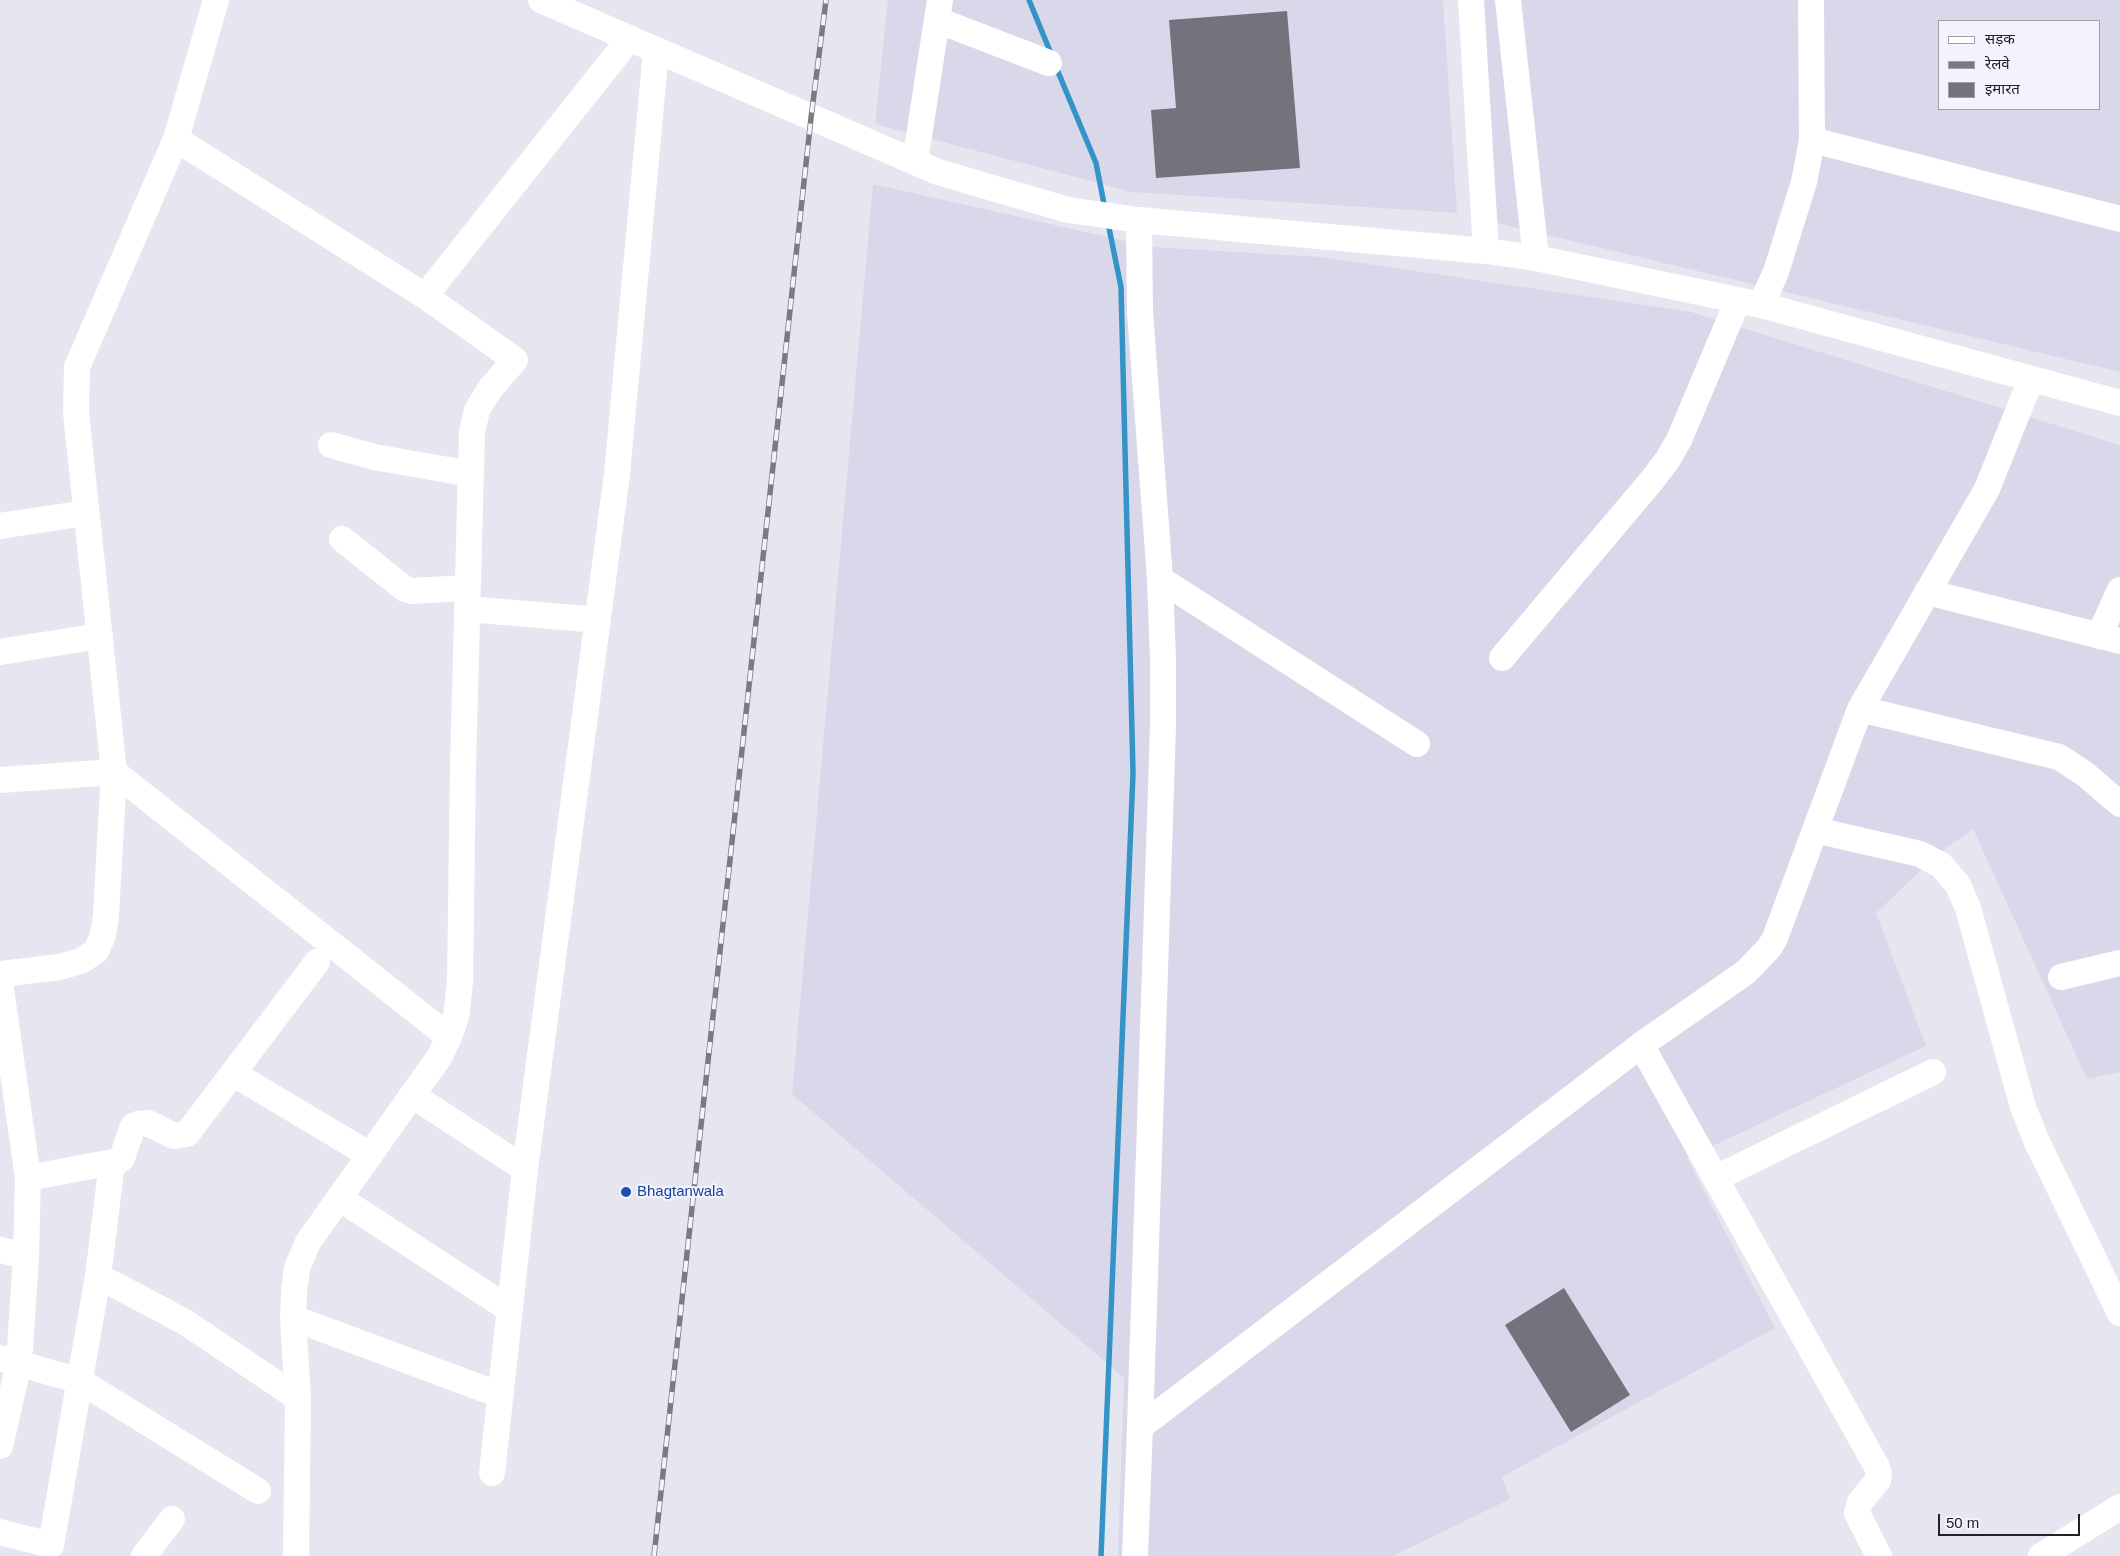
<!DOCTYPE html>
<html>
<head>
<meta charset="utf-8">
<style>
  body { margin:0 }
  #map { position:relative; width:2120px; height:1556px; overflow:hidden; background:#e6e6f1; font-family:Arial,"Noto Sans Devanagari",sans-serif }
  canvas { display:block }
  .legend { position:absolute; left:1938px; top:20px; width:162px; height:90px; box-sizing:border-box; background:#f3f3fe; border:1px solid #9f9fa7; margin:0; padding:6px 9px; list-style:none; font-size:15px; color:#222225 }
  .legend li { display:flex; align-items:center; gap:10px; height:25px }
  .legend b { width:25px; border:1px solid #9f9fa7 }
  .scale { position:absolute; left:1938px; top:1514px; width:142px; height:22px; box-sizing:border-box; border:2px solid #222225; border-top:0; padding-left:6px; font-size:15px; line-height:18px; white-space:nowrap; color:#222225; -webkit-text-stroke:4px #f3f3fe; paint-order:stroke }
</style>
</head>
<body>
<div id="map">
<canvas width="2120" height="1556"></canvas>
<ul class="legend">
<li><b style="height:6px;background:#fff"></b>सड़क</li>
<li><b style="height:6px;background:#7a7a81"></b>रेलवे</li>
<li><b style="height:14px;background:#74727c"></b>इमारत</li>
</ul>
<div class="scale">50 m</div>
</div>
<script>
const c = document.querySelector('canvas').getContext('2d');
c.lineJoin = 'round';
function fillPath(path, color) { c.fillStyle = color; c.fill(path, 'evenodd'); }
const toPath = rows => new Path2D(rows.map(r => 'M' + r).join(''));
function trace(path, color, width, dash) { c.strokeStyle = color; c.lineWidth = width; c.lineCap = dash ? 'butt' : 'round'; c.setLineDash(dash || []); c.stroke(path); }
function write(font, color, halo, rows, align = 'center') {
  c.font = font + ' Arial,sans-serif'; c.lineWidth = 4; c.setLineDash([]); c.textBaseline = 'middle'; c.strokeStyle = halo; c.fillStyle = color; for (const [text, x, y, turn = 0] of rows) {
    c.save(); c.translate(x, y); c.rotate((+turn || 0) * Math.PI / 180); c.textAlign = isNaN(turn) ? turn : align; if (halo) c.strokeText(text, 0, 0); c.fillText(text, 0, 0); c.restore();
  }
}
fillPath(toPath([
  [888,0,1443,0,1457,213,1132,192,875,124],
  [1461,0,2120,0,2120,372,1476,218],
  [1939,21,2099,21,2099,109,1939,109],
  [873,184,1152,247,1321,257,1691,312,2120,445,2120,1072,2087,1079,1973,829,1939,853,1876,913,1926,1046,1687,1158,1775,1328,1502,1477,1510,1499,1393,1556,1118,1556,1124,1378,792,1094]
]), '#d9d8ea');
trace(toPath([
  [1029,0,1052,56],
  [1056,67,1096,163,1105,209],
  [1101,1556,1133,773,1121,287,1108,223]
]), '#3594c7', 5.5);
fillPath(toPath([
  [1287,11,1300,168,1156,178,1151,110,1176,108,1169,20],
  [1564,1288,1630,1395,1571,1432,1505,1325]
]), '#74727c');
trace(toPath([
  [216,0,176,139,77,367,76,413,114,772,449,1037],
  [541,0,938,172,1068,210,1139,220,1486,251,1536,258,1761,305,2120,403],
  [1471,0,1486,251],
  [1508,0,1536,258],
  [937,20,1049,63],
  [176,139,425,296,515,360,490,389,477,410,472,432,463,766,460,983,456,1017,449,1037,440,1056,308,1242,297,1268,294,1292,293,1318,298,1398,296,1556],
  [1812,140,2120,219],
  [915,162,940,0],
  [1139,220,1140,312,1160,579,1163,660,1163,726,1140,1427],
  [425,296,630,38],
  [1761,305,1776,272,1804,182,1812,140,1811,0],
  [331,445,374,457,471,474],
  [0,526,86,513],
  [342,539,405,589,412,591,467,588],
  [1160,579,1417,744],
  [1927,592,2120,641],
  [467,609,598,620],
  [2099,636,2120,590],
  [0,652,100,636],
  [1502,658,1653,479,1668,459,1679,440,1738,300],
  [1860,709,2059,757,2085,774,2120,804],
  [0,780,114,772,106,915,103,935,96,951,81,961,60,967,0,974],
  [1815,830,1920,854,1941,865,1958,885,1968,908,2023,1107,2037,1142,2120,1313],
  [2061,977,2120,963],
  [0,982,28,1178,26,1256,19,1363,0,1446],
  [1641,1045,1877,1467,1879,1474,1878,1480,1860,1502,1857,1513,1879,1556],
  [234,1074,370,1155],
  [412,1095,525,1169],
  [28,1178,118,1161,122,1158,133,1126,138,1124,148,1123,174,1136,187,1134,317,962],
  [1716,1178,1933,1072],
  [339,1198,509,1309],
  [0,1250,26,1256],
  [98,1276,185,1322,298,1398],
  [293,1318,500,1395],
  [0,1358,80,1381,258,1491],
  [492,1473,525,1169,617,474,656,51],
  [0,1532,51,1545,98,1276,112,1163],
  [144,1556,172,1519],
  [1135,1556,1140,1427,1641,1045,1746,972,1769,948,1775,938,1860,709,1987,489,2031,379],
  [2041,1556,2120,1507]
]), '#fff', 26);
const rail = toPath([
  [654,1556,811,118,826,0]
]);
trace(rail, '#7a7a81', 5.5);
trace(rail, '#f3f3fe', 4, [11]);
for (const [x, y, r, color] of [
  [626,1192,6,"#1a4fb4"]
]) { const dot = new Path2D(); dot.arc(x, y, r, 0, 2 * Math.PI); c.fillStyle = color; c.fill(dot); trace(dot, '#f3f3fe', 2); }
write('15px', '#164399', '#f3f3fe', [
  ["Bhagtanwala",637,1192]
], 'left');
</script>
</body>
</html>
